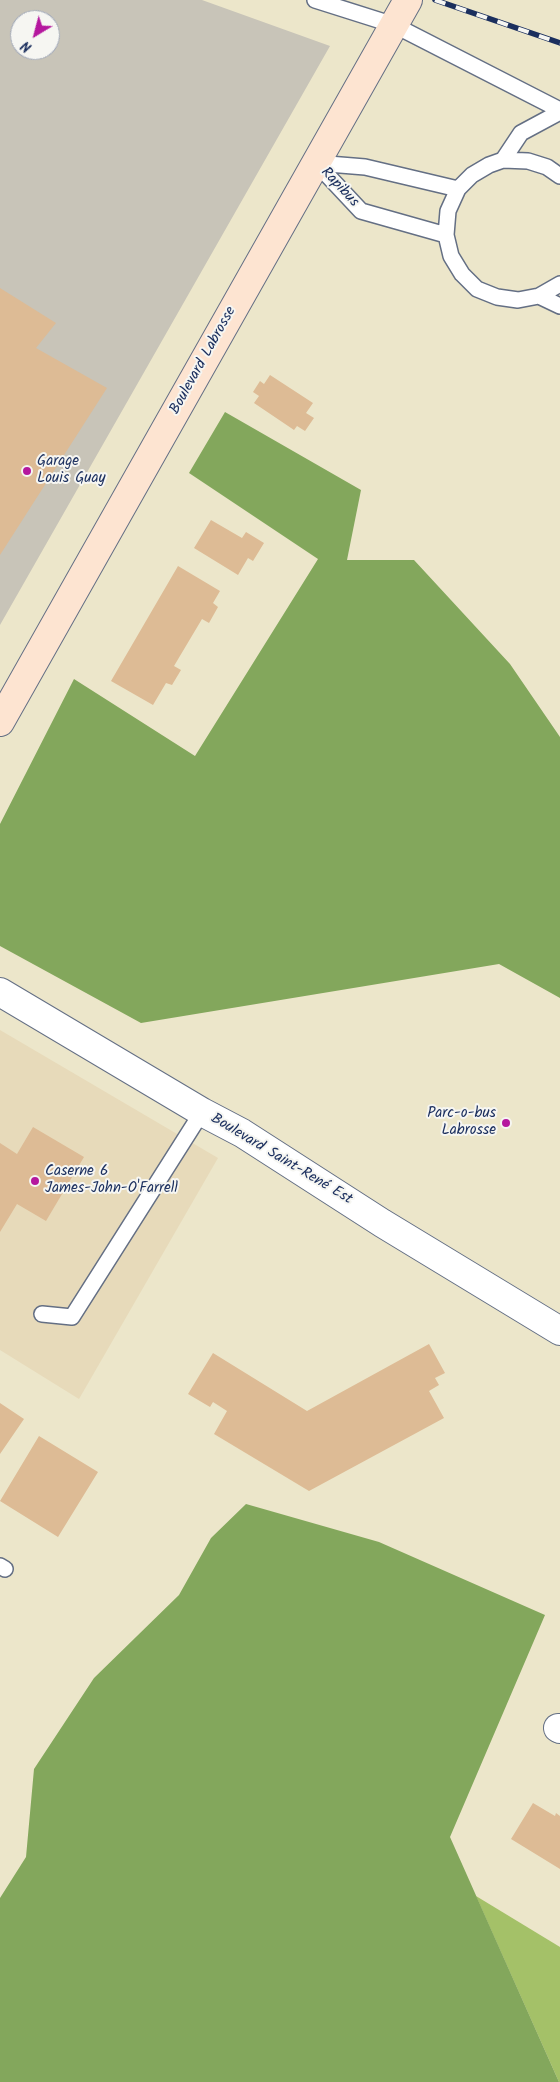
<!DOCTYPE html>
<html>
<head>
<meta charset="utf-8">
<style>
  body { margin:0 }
  #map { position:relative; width:560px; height:2082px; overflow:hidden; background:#ece6ca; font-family:Kalam,sans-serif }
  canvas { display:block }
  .north { position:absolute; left:10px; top:10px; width:50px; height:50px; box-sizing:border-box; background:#f6f6f2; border:1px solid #9ea6b7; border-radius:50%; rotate:217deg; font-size:14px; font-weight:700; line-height:20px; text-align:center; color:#1b2f5e }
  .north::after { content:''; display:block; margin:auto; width:18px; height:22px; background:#b5179e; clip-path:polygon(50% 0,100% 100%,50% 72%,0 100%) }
</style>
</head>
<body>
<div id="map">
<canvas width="560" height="2082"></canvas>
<div class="north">N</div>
</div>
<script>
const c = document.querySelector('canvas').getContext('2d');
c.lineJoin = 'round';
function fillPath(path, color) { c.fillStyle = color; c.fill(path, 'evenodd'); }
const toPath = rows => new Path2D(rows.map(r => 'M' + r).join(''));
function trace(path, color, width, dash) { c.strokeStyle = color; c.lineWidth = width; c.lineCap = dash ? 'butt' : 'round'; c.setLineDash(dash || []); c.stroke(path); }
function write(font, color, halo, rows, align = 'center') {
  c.font = font + ' Kalam,sans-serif'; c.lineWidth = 4; c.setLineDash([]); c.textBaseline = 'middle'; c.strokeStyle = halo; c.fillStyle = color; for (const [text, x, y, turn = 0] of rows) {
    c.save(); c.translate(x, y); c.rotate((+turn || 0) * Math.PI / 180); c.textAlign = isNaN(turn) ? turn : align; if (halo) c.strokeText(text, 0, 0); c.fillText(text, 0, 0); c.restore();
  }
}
fillPath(toPath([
  [0,1030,218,1158,79,1399,0,1350]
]), '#e7daba');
fillPath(toPath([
  [0,0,202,0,330,46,0,625],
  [20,20,50,20,50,50,20,50]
]), '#c8c4b8');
fillPath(toPath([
  [476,1896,560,1947,560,2082,559,2082]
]), '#a4c168');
fillPath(toPath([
  [225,412,361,490,347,560,414,560,510,664,560,737,560,998,499,964,141,1023,0,946,0,824,74,679,195,756,318,559,189,473],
  [246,1504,379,1542,545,1615,450,1837,559,2082,0,2082,0,1898,26,1857,34,1769,94,1678,179,1595,211,1538]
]), '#83a75c');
fillPath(toPath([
  [0,288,56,323,36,348,107,388,0,555],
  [270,375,313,403,306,413,314,418,305,431,297,426,294,430,254,403,259,396,253,392,260,381,264,384],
  [211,520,242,538,246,532,264,543,253,561,248,558,238,575,194,548],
  [178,566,220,591,213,603,218,607,209,623,202,619,174,666,181,670,172,685,166,683,153,705,111,681],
  [33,1127,84,1157,46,1221,17,1204,0,1232,0,1143,17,1154],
  [429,1344,445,1373,435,1378,439,1385,429,1391,444,1418,309,1491,214,1434,227,1411,213,1402,210,1407,188,1394,213,1353,307,1411],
  [0,1403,24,1419,0,1454],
  [39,1436,98,1472,58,1537,0,1501],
  [533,1803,555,1816,556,1813,560,1816,560,1869,511,1839]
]), '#ddbb95');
const service = toPath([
  [315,0,394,25,560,110],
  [503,160,521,133,560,112],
  [316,163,361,211,446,235],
  [316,163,365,167,458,189],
  [560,176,547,167,528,161,503,160,489,165,472,175,458,189,448,211,446,235,451,256,462,274,477,289,497,297,518,300,539,296,560,284],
  [539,296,560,306],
  [42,1314,72,1317,202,1112],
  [0,1566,5,1569]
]);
const minor = toPath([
  [558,1728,560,1729]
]);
const tertiary = toPath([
  [0,992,202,1112,242,1133,382,1223,560,1331]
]);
const secondary = toPath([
  [0,722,408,0]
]);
trace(service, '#646f84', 18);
trace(minor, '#646f84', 30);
trace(tertiary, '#646f84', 30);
trace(secondary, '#646f84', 30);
trace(service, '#fff', 15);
trace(minor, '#fff', 28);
trace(tertiary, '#fff', 28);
trace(secondary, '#fde4d1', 28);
const rail = toPath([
  [435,0,560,43]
]);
trace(rail, '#1b2f5e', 5.5);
trace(rail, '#f6f6f2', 4, [11]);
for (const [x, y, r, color] of [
  [27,471,5,"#b5179e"],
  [506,1123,5,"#b5179e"],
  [35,1181,5,"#b5179e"]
]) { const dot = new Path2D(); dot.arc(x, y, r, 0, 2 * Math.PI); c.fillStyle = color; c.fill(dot); trace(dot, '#f6f6f2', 2); }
write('15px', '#1b2f5e', '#f6f6f2', [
  ["Rapibus",339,188,47],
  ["Boulevard Labrosse",204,361,-61],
  ["Boulevard Saint-René Est",281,1160,31]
]);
write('15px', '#1b2f5e', '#f6f6f2', [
  ["Garage",37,462],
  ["Louis Guay",37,479],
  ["Parc-o-bus",496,1114,"right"],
  ["Labrosse",496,1131,"right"],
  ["Caserne 6",45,1172],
  ["James-John-O'Farrell",45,1189]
], 'left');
</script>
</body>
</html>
